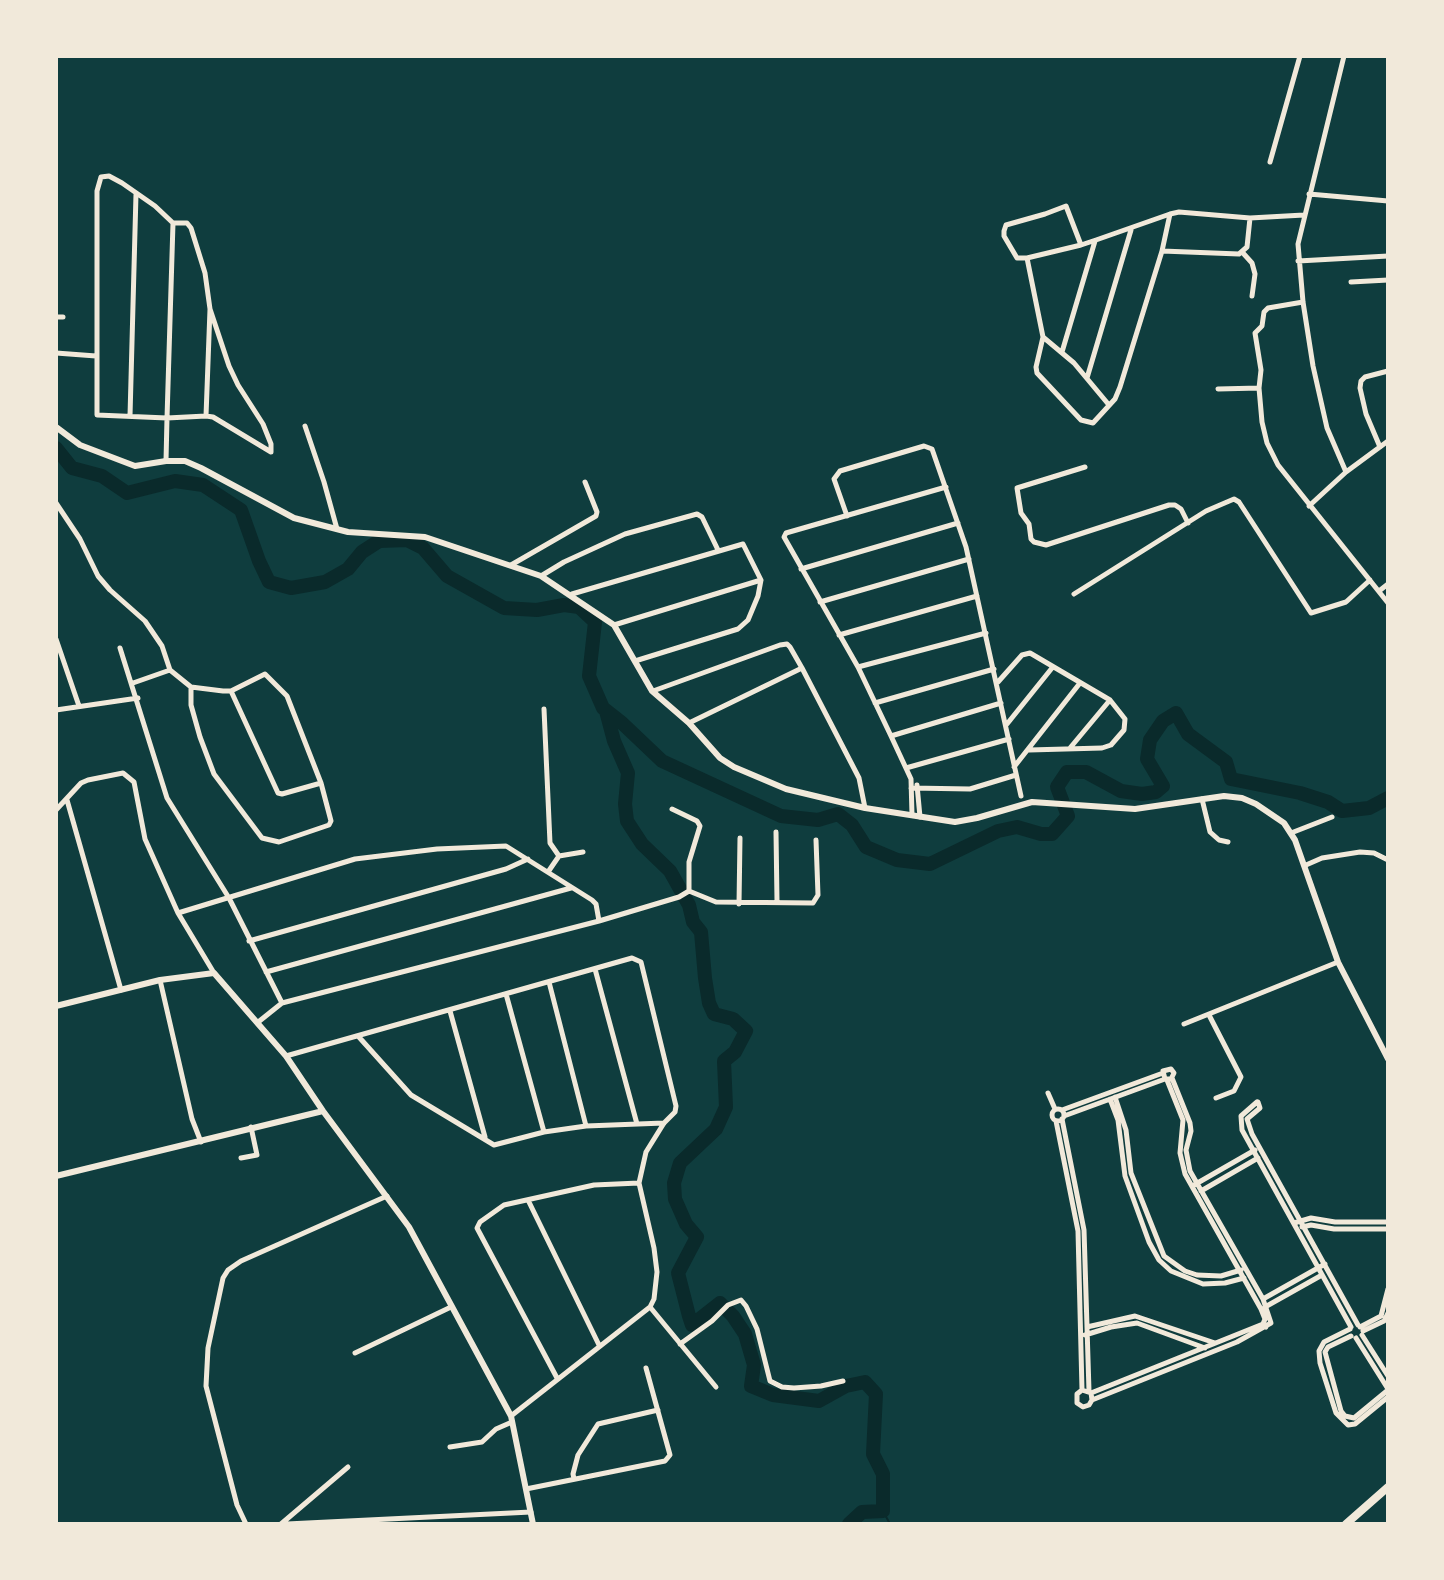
<!DOCTYPE html>
<html>
<head>
<meta charset="utf-8">
<style>
  body { margin:0 }
  #map { position:relative; width:1444px; height:1580px; overflow:hidden; background:#0f3d3e; font-family:"Asap Condensed",sans-serif }
  canvas { display:block }
  .frame { position:absolute; inset:0; border:58px solid #f1e9da; pointer-events:none }
</style>
</head>
<body>
<div id="map">
<canvas width="1444" height="1580"></canvas>
<div class="frame"></div>
</div>
<script>
const c = document.querySelector('canvas').getContext('2d');
c.lineJoin = 'round';
const toPath = rows => new Path2D(rows.map(r => 'M' + r).join(''));
function trace(path, color, width, dash) { c.strokeStyle = color; c.lineWidth = width; c.lineCap = dash ? 'butt' : 'round'; c.setLineDash(dash || []); c.stroke(path); }
trace(toPath([
  [883,1511,890,1524]
]), '#0a2a2b', 2);
trace(toPath([
  [56,448,72,468,102,476,127,493,175,481,203,485,241,510,259,561,269,582,291,588,325,582,348,569,362,552,379,541,407,540,423,548,447,576,504,608,537,610,564,605,579,607,595,622,589,676,603,708,622,723,662,761,781,816,818,820,838,814,852,825,866,847,897,860,930,864,998,831,1017,827,1041,834,1052,834,1068,816,1057,787,1067,772,1086,772,1121,791,1142,794,1156,792,1163,786,1147,759,1150,740,1163,721,1176,713,1188,734,1226,762,1231,779,1300,793,1328,802,1342,811,1369,808,1388,798],
  [606,711,614,741,628,773,625,804,627,821,642,844,670,871,689,905,693,922,701,932,705,978,709,1003,714,1014,733,1019,746,1031,735,1052,724,1061,726,1107,716,1129,680,1163,674,1183,675,1199,686,1224,697,1237,678,1273,689,1316,692,1325,720,1303,733,1316,745,1334,754,1365,751,1386,773,1395,819,1401,846,1386,865,1382,876,1394,873,1454,883,1474,883,1511,862,1512,849,1524]
]), '#0a2a2b', 14);
trace(toPath([
  [1344,56,1298,244,1303,302,1313,366,1327,428,1346,472],
  [1270,162,1300,56],
  [1309,194,1388,201],
  [173,223,187,223,191,228,205,273,210,309,229,366,238,385,263,424,271,444,271,452,213,417,206,416],
  [1081,245,1066,206,1045,214,1006,225,1004,231,1004,236,1017,258,1027,258,1081,245,1096,240,1170,214],
  [1162,251,1239,254,1247,247,1250,218],
  [1243,253,1252,263,1255,274,1252,296],
  [1027,258,1043,337,1036,367,1037,373,1081,420,1093,423,1115,399,1120,387,1162,251,1170,214,1179,212,1250,218,1304,215],
  [1298,261,1388,256],
  [1351,282,1388,280],
  [1303,302,1268,308,1264,312,1262,326,1255,333,1261,370,1259,388,1262,422,1267,443,1278,465,1388,603],
  [56,317,63,317],
  [1043,337,1074,363,1109,405],
  [1062,352,1095,241],
  [56,353,96,356],
  [1087,378,1131,230],
  [1218,389,1259,388],
  [130,416,136,194],
  [305,426,324,482,337,529],
  [1380,447,1366,414,1360,388,1361,381,1365,377,1388,371],
  [166,461,167,418,173,223,155,206,122,183,109,176,101,177,97,191,97,415,167,418,206,416,210,309],
  [1085,467,1017,488,1021,513,1029,524,1031,539,1034,542,1046,545,1169,505,1175,505,1181,509,1188,523],
  [56,503,80,539,98,576,110,590,145,621,162,646,170,670,191,687,223,691,231,691,265,674,287,696,321,783,331,821,329,825,279,842,262,838,214,774,200,737,191,705,191,687],
  [1309,506,1346,472,1388,441],
  [847,516,834,479,840,471,924,446,932,449,966,547,1021,796],
  [511,565,596,516,597,512,585,482],
  [801,569,958,523],
  [541,576,564,562,625,534,697,514,702,517,718,550],
  [1379,591,1388,584],
  [572,594,743,544,761,580,758,596,748,620,738,629,635,661],
  [1074,594,1206,511,1234,499,1239,502,1311,613,1346,602,1370,580],
  [820,602,969,559],
  [614,625,761,580],
  [839,635,977,596],
  [56,639,79,706],
  [120,648,167,798,229,898,282,1003],
  [858,667,986,633],
  [998,682,1022,655,1030,653,1110,700,1125,719,1124,730,1111,745,1102,748,1029,750],
  [133,683,170,670],
  [231,691,278,793,282,794,321,783],
  [653,691,780,645,787,644,790,647,802,668],
  [875,703,994,669],
  [544,709,550,843,559,856],
  [56,710,138,698],
  [689,723,802,668,859,778,865,808],
  [1007,724,1052,668],
  [891,736,1001,703],
  [1070,748,1110,700],
  [1014,767,1080,683],
  [906,768,1009,739],
  [917,785,920,817],
  [911,788,970,789,1016,775],
  [1202,799,1210,832,1219,840,1228,842],
  [67,800,121,990],
  [56,810,81,783,88,780,123,773,134,782,145,839,178,913,214,973],
  [912,815,911,779,891,736,858,667,784,537,786,533,946,487],
  [776,832,777,901],
  [1291,833,1332,817],
  [1306,865,1322,858,1360,852,1374,853,1388,860],
  [548,872,559,856,583,852],
  [689,891,716,902,813,903,818,895,816,840],
  [739,904,740,838],
  [178,913,355,859,437,849,506,846,592,900,596,904,599,921],
  [249,941,506,869,528,859],
  [595,969,637,1124],
  [266,972,571,888],
  [160,980,192,1119,201,1142],
  [549,982,586,1126],
  [506,994,544,1132],
  [450,1011,485,1137],
  [1209,1015,1241,1077,1234,1091,1216,1098],
  [257,1023,282,1003,599,921,679,897,689,891,689,862,700,826,697,821,672,809],
  [1184,1024,1338,962],
  [358,1036,411,1095,494,1145,544,1132,586,1126,664,1123],
  [286,1056,632,958,641,962,676,1106,675,1112,664,1123,646,1152,639,1183,654,1248,657,1272,654,1299,650,1307,511,1416],
  [1167,1080,1183,1120,1180,1153,1185,1174,1261,1309,1265,1319,1263,1324,1266,1327],
  [1048,1093,1055,1109],
  [1115,1097,1126,1130,1131,1173,1164,1256,1185,1271,1197,1275,1221,1276,1241,1270],
  [1110,1099,1118,1120,1125,1176,1149,1242,1159,1260,1171,1271,1203,1284,1225,1283,1244,1278],
  [1257,1102,1241,1116,1242,1130,1351,1327],
  [1258,1102,1260,1108,1247,1119,1252,1134,1358,1325],
  '1052 1115a6 6 0 1 1 12 0a6 6 0 1 1-12 0Z',
  [1062,1110,1163,1073],
  [1064,1116,1165,1079,1171,1079,1174,1073,1171,1069,1163,1071,1165,1079],
  [1062,1119,1084,1230,1089,1391],
  [1056,1121,1078,1231,1082,1390],
  [241,1158,257,1155,251,1127],
  [1194,1185,1255,1150],
  [1201,1191,1258,1158],
  [528,1200,599,1345],
  [1294,1223,1311,1218,1335,1222,1388,1222],
  [1302,1227,1311,1225,1334,1229,1388,1229],
  [1263,1299,1325,1264],
  [650,1307,716,1387],
  [1265,1307,1322,1275],
  [1087,1327,1135,1316,1215,1343],
  [1360,1327,1381,1316,1388,1289],
  [1350,1329,1324,1342,1319,1351,1320,1363,1336,1413,1348,1425,1355,1424,1388,1397],
  [1363,1331,1384,1321,1388,1313],
  [1085,1335,1111,1327,1137,1323,1205,1348],
  [1362,1335,1388,1376],
  [1351,1336,1328,1347,1325,1352,1341,1411,1345,1416,1354,1418,1388,1390],
  [1356,1338,1388,1389],
  [680,1344,712,1321,728,1305,741,1300,746,1306,757,1329,770,1381,782,1387,794,1388,821,1386,843,1381],
  [355,1353,451,1307],
  [557,1378,477,1228,480,1222,504,1205,594,1185,639,1183],
  [1091,1393,1092,1400,1089,1405,1083,1407,1077,1403,1077,1394,1082,1390,1091,1393,1263,1324],
  [1092,1400,1237,1342,1271,1323,1263,1299,1190,1171,1186,1150,1191,1131,1190,1123,1172,1078],
  [450,1447,482,1442,496,1429,512,1422],
  [574,1479,573,1474,578,1455,598,1424,658,1410],
  [526,1489,665,1461,670,1455,646,1368],
  [246,1524,237,1505,206,1386,208,1348,223,1278,228,1270,241,1261,387,1196],
  [281,1524,348,1467],
  [287,1524,531,1512]
]), '#f1e9da', 5);
trace(toPath([
  [56,427,80,445,135,466,166,461,185,461,201,468,294,518,348,532,425,537,541,576,614,625,652,691,689,723,720,758,734,767,786,789,865,808,955,822,977,818,1032,802,1135,809,1224,796,1242,798,1256,804,1284,823,1295,840,1338,962,1388,1059],
  [56,1006,160,980,214,973,286,1056,323,1111,409,1227,511,1416,533,1524],
  [56,1176,323,1111]
]), '#f1e9da', 6);
trace(toPath([
  [1346,1524,1388,1487]
]), '#f1e9da', 8);
</script>
</body>
</html>
